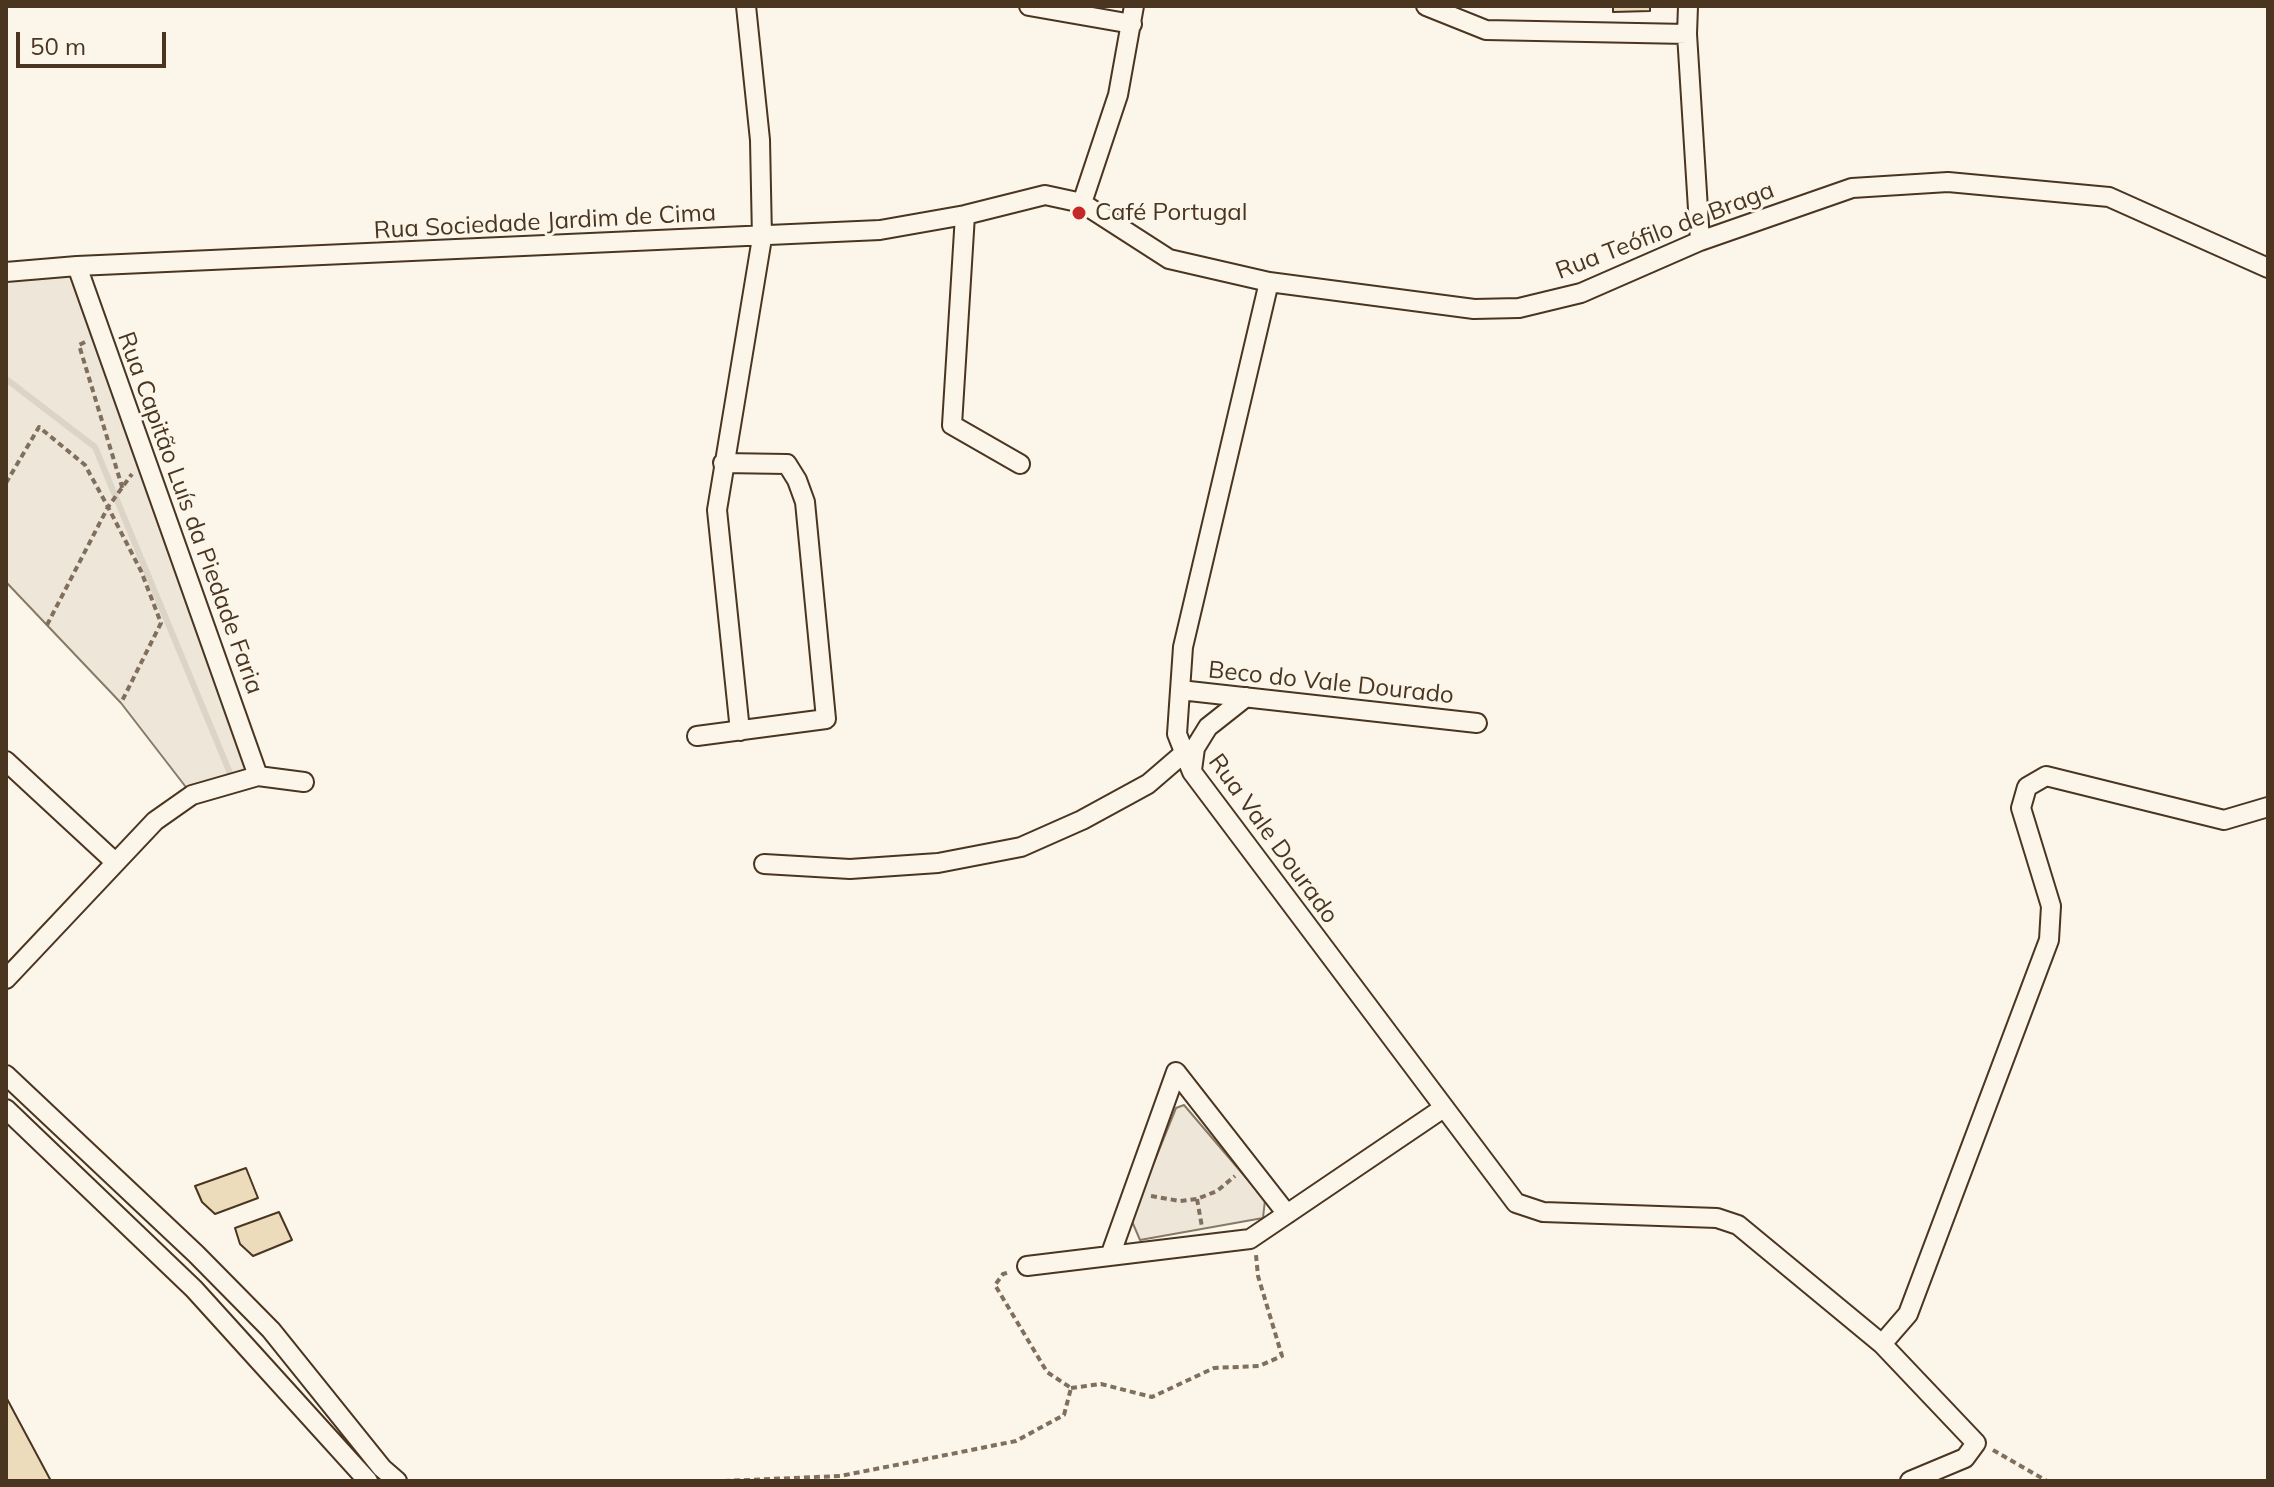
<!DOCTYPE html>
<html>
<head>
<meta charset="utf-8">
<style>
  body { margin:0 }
  #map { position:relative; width:2274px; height:1487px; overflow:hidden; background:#fbf6e9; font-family:Mulish,sans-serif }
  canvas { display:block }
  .frame { position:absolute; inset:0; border:8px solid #4a3520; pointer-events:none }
  .scale { position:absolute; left:16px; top:32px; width:150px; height:36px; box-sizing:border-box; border:4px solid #4a3520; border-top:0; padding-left:10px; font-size:24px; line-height:28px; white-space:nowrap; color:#4a3520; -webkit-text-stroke:6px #fbf6e9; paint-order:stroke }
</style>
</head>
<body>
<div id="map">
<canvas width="2274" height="1487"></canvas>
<div class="frame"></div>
<div class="scale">50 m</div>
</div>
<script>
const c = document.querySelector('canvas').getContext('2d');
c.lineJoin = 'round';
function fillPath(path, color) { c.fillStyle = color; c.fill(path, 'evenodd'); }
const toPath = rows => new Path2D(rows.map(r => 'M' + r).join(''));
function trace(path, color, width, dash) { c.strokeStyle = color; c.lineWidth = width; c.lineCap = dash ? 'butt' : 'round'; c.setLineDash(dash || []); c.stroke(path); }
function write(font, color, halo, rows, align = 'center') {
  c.font = font + ' Mulish,sans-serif'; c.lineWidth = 6; c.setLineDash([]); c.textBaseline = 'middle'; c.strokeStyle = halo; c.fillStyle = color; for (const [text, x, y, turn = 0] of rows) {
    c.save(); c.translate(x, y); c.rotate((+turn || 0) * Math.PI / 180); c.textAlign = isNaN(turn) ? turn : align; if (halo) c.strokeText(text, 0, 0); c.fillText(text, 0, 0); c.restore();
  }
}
const green = toPath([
  [77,266,258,776,192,795,121,703,6,582,6,272,77,266],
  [1184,1105,1265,1200,1263,1218,1140,1240,1131,1219,1176,1108,1184,1105]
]);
fillPath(green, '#ede6d9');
trace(green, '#887966', 2);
trace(toPath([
  [6,379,95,447,232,778]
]), '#dcd4c6', 6);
const building = toPath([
  [1613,6,1650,6,1650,11,1613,12,1613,6],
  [246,1168,258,1198,215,1214,202,1202,195,1186,246,1168],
  [279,1212,292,1240,253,1256,240,1244,235,1228,279,1212],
  [6,1397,51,1481,6,1481,6,1397]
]);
fillPath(building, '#ecdcbc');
trace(building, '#4a3520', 2);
const minor = toPath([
  [1029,6,1132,24],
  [1426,6,1486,30,1687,34],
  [1688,6,1687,34,1700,241],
  [1082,203,1118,95,1134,6],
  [965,215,952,425,1020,464],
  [77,266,258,776],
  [6,272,77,266,880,230,965,215,1045,195,1082,203,1169,259,1269,282,1474,309,1519,308,1581,293,1700,241,1852,188,1948,182,2109,197,2268,268],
  [1269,282,1183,647,1177,734,1192,772,1516,1203,1543,1212,1717,1218,1738,1225,1882,1344,1976,1443,1965,1458,1910,1481],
  [1180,690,1477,723],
  [740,731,717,510,762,238,760,140,746,6],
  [697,736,826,719,805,502,797,480,787,464,723,463],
  [6,761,115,862],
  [1192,770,1195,748,1208,727,1246,697],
  [764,864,850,869,938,863,1021,847,1082,820,1148,784,1184,753],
  [6,979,155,821,192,795,258,776,304,782],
  [6,1075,196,1254,271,1330,382,1468,397,1481],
  [6,1109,194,1289,368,1481],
  [1110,1256,1176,1072,1287,1214],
  [1027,1266,1250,1239,1442,1109],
  [1882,1344,1908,1314,2049,940,2051,906,2021,808,2027,787,2046,776,2224,820,2268,807]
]);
trace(minor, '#4a3520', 22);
trace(toPath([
  [85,342,79,345,123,490],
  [6,483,39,427,85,465,108,507,141,571,161,623,121,703],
  [47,625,108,507,132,474],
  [1151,1196,1180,1201,1197,1199,1217,1191,1235,1176],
  [1197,1199,1202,1227],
  [1071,1388,1101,1384,1152,1397,1214,1368,1259,1366,1282,1356,1258,1276,1256,1255],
  [1993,1450,2047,1481],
  [724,1481,840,1476,891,1466,1016,1441,1064,1415,1071,1388,1047,1372,995,1285,1003,1274,1010,1272]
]), '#7f6f5c', 4, [6, 4]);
trace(minor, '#fbf6e9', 18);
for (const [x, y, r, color] of [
  [1079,213,8,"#c62828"]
]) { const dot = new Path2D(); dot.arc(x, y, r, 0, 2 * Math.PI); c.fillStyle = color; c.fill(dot); trace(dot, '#fbf6e9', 3); }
write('24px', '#4a3520', '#fbf6e9', [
  ["Café Portugal",1095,213]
], 'left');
write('24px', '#4a3520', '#fbf6e9', [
  ["Rua Sociedade Jardim de Cima",545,222,-3],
  ["Rua Teófilo de Braga",1665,231,-21],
  ["Rua Capitão Luís da Piedade Faria",190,513,70],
  ["Beco do Vale Dourado",1331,683,6],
  ["Rua Vale Dourado",1273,839,54]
]);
</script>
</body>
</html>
